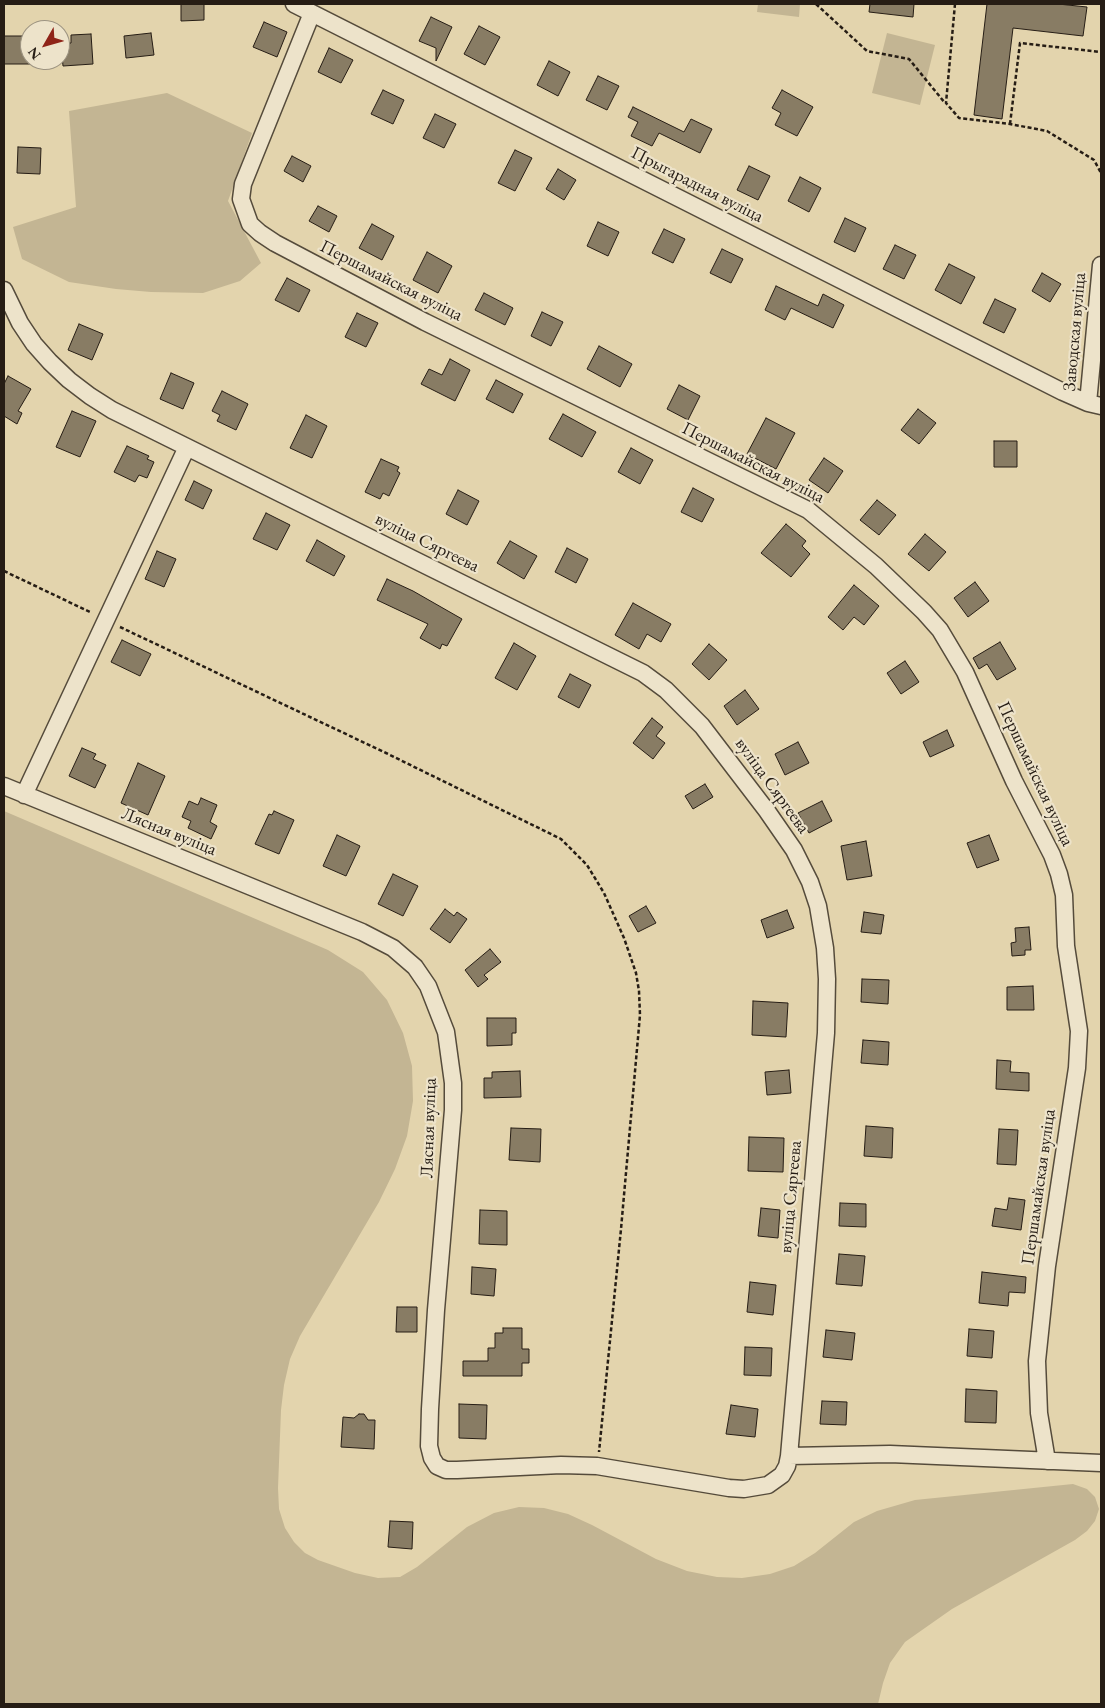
<!DOCTYPE html>
<html>
<head>
<meta charset="utf-8">
<style>
  body { margin:0 }
  #map { position:relative; width:1105px; height:1708px; overflow:hidden; background:#e3d4ad; font-family:"EB Garamond",serif }
  canvas { display:block }
  .frame { position:absolute; inset:0; border:5px solid #261d15; pointer-events:none }
  .north { position:absolute; left:20px; top:20px; width:50px; height:50px; box-sizing:border-box; background:#ede3ca; border:1px solid #9d9482; border-radius:50%; rotate:232deg; font-size:14px; font-weight:700; line-height:20px; text-align:center; color:#261d15 }
  .north::after { content:''; display:block; margin:auto; width:18px; height:22px; background:#8f2418; clip-path:polygon(50% 0,100% 100%,50% 72%,0 100%) }
</style>
</head>
<body>
<div id="map">
<canvas width="1105" height="1708"></canvas>
<div class="frame"></div>
<div class="north">N</div>
</div>
<script>
const c = document.querySelector('canvas').getContext('2d');
c.lineJoin = 'round';
function fillPath(path, color) { c.fillStyle = color; c.fill(path, 'evenodd'); }
const toPath = rows => new Path2D(rows.map(r => 'M' + r).join(''));
function trace(path, color, width, dash) { c.strokeStyle = color; c.lineWidth = width; c.lineCap = dash ? 'butt' : 'round'; c.setLineDash(dash || []); c.stroke(path); }
function write(font, color, halo, rows, align = 'center') {
  c.font = font + ' "EB Garamond",serif'; c.lineWidth = 4.5; c.setLineDash([]); c.textBaseline = 'middle'; c.strokeStyle = halo; c.fillStyle = color; for (const [text, x, y, turn = 0] of rows) {
    c.save(); c.translate(x, y); c.rotate((+turn || 0) * Math.PI / 180); c.textAlign = isNaN(turn) ? turn : align; if (halo) c.strokeText(text, 0, 0); c.fillText(text, 0, 0); c.restore();
  }
}
fillPath(toPath([
  [758,4,800,4,799,17,757,12],
  [887,33,935,45,920,105,872,93],
  [167,93,252,133,228,201,261,263,240,281,203,293,151,292,116,289,69,282,22,259,13,227,76,207,69,111],
  [4,811,328,950,363,972,387,1000,403,1033,412,1066,413,1101,407,1136,395,1169,379,1202,300,1336,290,1359,284,1385,281,1410,278,1488,279,1509,285,1528,294,1542,305,1553,318,1560,355,1573,378,1578,400,1577,417,1567,467,1527,494,1513,519,1507,544,1508,568,1514,592,1525,656,1559,687,1571,717,1577,742,1578,770,1574,794,1566,815,1553,854,1522,877,1511,915,1500,1073,1484,1087,1489,1095,1497,1099,1509,1095,1521,1087,1531,1075,1540,952,1609,905,1642,890,1663,883,1683,878,1704,4,1704]
]), '#c3b593');
const building = toPath([
  [181,4,204,4,204,20,181,21,181,4],
  [870,4,914,4,913,17,869,12,870,4],
  [987,4,1058,4,1087,7,1083,36,1013,28,1002,119,974,115,987,4],
  [431,17,452,27,436,61,436,48,419,41,431,17],
  [264,22,287,32,277,57,253,47,264,22],
  [479,26,500,37,485,65,464,54,479,26],
  [151,33,154,55,126,58,124,36,151,33],
  [91,34,93,64,63,66,61,44,71,43,71,35,91,34],
  [4,36,30,36,30,64,4,64,4,36],
  [329,48,353,60,341,83,318,72,329,48],
  [549,61,570,72,558,96,537,85,549,61],
  [598,76,619,86,607,110,586,100,598,76],
  [383,90,404,100,393,124,371,114,383,90],
  [782,90,813,107,797,136,775,125,781,113,772,108,782,90],
  [633,107,684,132,691,119,712,129,700,153,659,133,652,146,631,136,638,122,628,117,633,107],
  [435,114,456,124,444,148,423,138,435,114],
  [18,147,41,148,40,174,17,173,18,147],
  [515,150,532,158,515,191,498,183,515,150],
  [292,156,311,166,303,182,284,171,292,156],
  [749,166,770,176,758,200,737,190,749,166],
  [558,169,576,180,564,200,546,189,558,169],
  [800,177,821,188,809,212,788,201,800,177],
  [318,206,337,216,329,232,309,221,318,206],
  [845,218,866,228,855,252,834,242,845,218],
  [598,222,619,232,608,256,587,246,598,222],
  [372,224,394,236,382,260,359,248,372,224],
  [664,229,685,239,673,263,652,253,664,229],
  [895,245,916,255,904,279,883,269,895,245],
  [722,249,743,259,731,283,710,273,722,249],
  [427,252,452,266,438,293,413,280,427,252],
  [949,264,975,277,961,304,935,290,949,264],
  [1042,273,1061,284,1050,302,1032,291,1042,273],
  [287,278,310,290,299,312,275,300,287,278],
  [776,286,818,306,823,294,844,305,833,328,791,308,785,320,765,310,776,286],
  [484,293,513,308,505,325,475,310,484,293],
  [995,299,1016,309,1004,333,983,323,995,299],
  [542,312,563,322,551,346,531,336,542,312],
  [357,313,378,323,366,347,345,337,357,313],
  [79,324,103,334,92,360,68,350,79,324],
  [599,346,632,364,620,387,587,369,599,346],
  [450,359,470,370,455,401,421,384,429,369,442,375,450,359],
  [171,373,194,383,183,409,160,399,171,373],
  [8,376,31,389,18,411,22,413,17,424,4,416,4,384,8,376],
  [496,380,523,394,513,413,486,399,496,380],
  [679,385,700,396,688,420,667,409,679,385],
  [222,391,248,404,236,430,217,421,220,415,212,411,222,391],
  [918,409,936,423,919,444,901,430,918,409],
  [72,411,96,421,80,457,56,447,72,411],
  [563,414,596,432,582,457,549,439,563,414],
  [306,415,327,426,312,458,290,448,306,415],
  [766,418,795,433,776,469,747,454,766,418],
  [994,441,1017,441,1017,467,994,467,994,441],
  [127,446,149,456,147,459,154,462,147,478,139,475,135,482,114,472,127,446],
  [631,448,653,460,640,484,618,472,631,448],
  [824,458,843,471,828,493,809,480,824,458],
  [381,459,399,467,397,471,400,473,389,496,383,493,380,499,365,492,381,459],
  [194,481,212,490,203,509,185,500,194,481],
  [693,488,714,499,702,522,681,512,693,488],
  [458,490,479,501,467,525,446,514,458,490],
  [877,500,896,515,879,535,860,520,877,500],
  [266,513,290,525,277,550,253,539,266,513],
  [786,524,806,541,802,546,810,554,791,577,761,553,786,524],
  [925,534,946,552,929,571,908,554,925,534],
  [317,540,345,556,334,576,306,561,317,540],
  [510,541,537,556,524,579,497,563,510,541],
  [567,548,588,559,576,583,555,572,567,548],
  [157,551,176,559,164,587,145,579,157,551],
  [387,579,413,591,462,619,447,646,442,644,440,649,420,638,428,624,377,600,387,579],
  [975,582,989,601,968,617,954,598,975,582],
  [854,585,879,606,864,625,854,617,843,630,828,617,854,585],
  [633,603,671,624,661,642,647,634,639,649,615,635,633,603],
  [122,640,151,654,140,676,111,662,122,640],
  [1000,642,1016,669,997,680,987,664,979,669,973,658,1000,642],
  [514,643,536,656,517,690,495,678,514,643],
  [709,644,727,660,709,680,692,664,709,644],
  [905,661,919,682,901,694,887,673,905,661],
  [570,674,591,685,579,708,558,697,570,674],
  [745,690,759,709,737,725,724,706,745,690],
  [652,718,663,727,656,736,665,743,653,759,633,743,652,718],
  [947,730,954,746,930,757,923,742,947,730],
  [798,742,809,763,785,775,775,754,798,742],
  [82,748,96,754,93,759,106,765,95,788,69,776,82,748],
  [138,763,165,776,148,815,121,803,138,763],
  [705,784,713,797,693,809,685,796,705,784],
  [201,798,217,805,210,822,217,826,211,839,188,828,191,821,182,817,189,801,198,805,201,798],
  [822,801,832,821,809,833,798,813,822,801],
  [274,811,294,820,279,854,255,844,269,814,272,815,274,811],
  [337,835,360,846,346,876,323,866,337,835],
  [989,835,999,860,977,868,967,843,989,835],
  [866,841,872,876,847,880,841,846,866,841],
  [393,874,418,886,403,916,378,904,393,874],
  [646,906,656,923,638,932,629,916,646,906],
  [445,909,454,916,457,912,467,919,450,943,430,929,445,909],
  [787,910,794,928,767,938,761,920,787,910],
  [864,912,884,915,881,934,861,932,864,912],
  [1029,927,1031,950,1025,950,1025,955,1012,956,1011,943,1016,942,1015,928,1029,927],
  [490,949,501,962,484,975,488,979,478,987,465,970,490,949],
  [862,979,889,980,888,1004,861,1002,862,979],
  [1033,986,1034,1010,1007,1010,1007,987,1033,986],
  [753,1001,788,1003,786,1037,752,1035,753,1001],
  [487,1018,516,1018,516,1033,512,1033,512,1045,487,1046,487,1018],
  [863,1040,889,1042,888,1065,861,1063,863,1040],
  [997,1060,1011,1061,1010,1072,1029,1073,1029,1091,996,1089,997,1060],
  [789,1070,791,1093,767,1095,765,1072,789,1070],
  [520,1071,521,1097,484,1098,484,1078,492,1078,492,1072,520,1071],
  [866,1126,893,1128,892,1158,864,1156,866,1126],
  [511,1128,541,1129,540,1162,509,1160,511,1128],
  [999,1129,1018,1130,1016,1165,997,1164,999,1129],
  [749,1137,784,1138,783,1172,748,1171,749,1137],
  [1009,1198,1025,1200,1021,1230,992,1226,995,1208,1007,1210,1009,1198],
  [840,1203,866,1204,866,1227,839,1226,840,1203],
  [761,1208,780,1210,778,1238,758,1236,761,1208],
  [480,1210,507,1211,507,1245,479,1244,480,1210],
  [839,1254,865,1256,862,1286,836,1284,839,1254],
  [472,1267,496,1269,494,1296,471,1294,472,1267],
  [982,1272,1026,1277,1025,1293,1009,1292,1008,1306,979,1303,982,1272],
  [750,1282,776,1285,773,1315,747,1312,750,1282],
  [397,1307,417,1307,417,1332,396,1332,397,1307],
  [503,1328,522,1328,522,1349,529,1349,529,1363,522,1363,522,1376,463,1376,463,1361,488,1361,488,1348,495,1348,495,1333,503,1333,503,1328],
  [969,1329,994,1331,992,1358,967,1356,969,1329],
  [826,1330,855,1333,852,1360,823,1357,826,1330],
  [745,1347,772,1348,771,1376,744,1375,745,1347],
  [966,1389,997,1391,996,1423,965,1422,966,1389],
  [822,1401,847,1402,846,1425,820,1424,822,1401],
  [459,1404,487,1405,486,1439,459,1438,459,1404],
  [731,1405,758,1409,755,1437,726,1434,731,1405],
  [359,1414,364,1414,368,1420,375,1420,374,1449,341,1447,343,1417,354,1418,359,1414],
  [390,1521,413,1522,412,1549,388,1547,390,1521]
]);
fillPath(building, '#887c64');
trace(building, '#261d15', 1);
const minor = toPath([
  [294,4,1063,392,1088,403,1101,406],
  [312,13,243,184,241,199,250,224,260,233,275,243,425,322,808,510,876,566,924,612,940,630,965,672,1014,781,1052,855,1059,874,1064,895,1066,946,1079,1031,1077,1068,1047,1266,1037,1361,1039,1413,1047,1461],
  [4,290,20,323,34,344,50,362,69,380,90,396,112,410,643,673,666,690,702,726,767,811,794,850,810,882,818,906,825,948,827,979,826,1033,789,1456,787,1466,782,1475,768,1485,744,1489,729,1488,597,1466,561,1465,457,1470,446,1470,437,1466,432,1458,429,1446,430,1409,436,1310,453,1110,453,1083,446,1032,428,986,415,967,393,948,362,932,4,786],
  [1088,403,1101,265],
  [24,795,187,447],
  [789,1456,890,1454,1101,1463]
]);
trace(minor, '#554b3b', 19);
trace(toPath([
  [816,4,867,51,909,59,945,103],
  [955,4,946,103,959,118,1010,124,1047,131,1094,160,1101,173],
  [1010,124,1020,43,1101,52],
  [4,571,92,613],
  [120,627,386,753,561,839,587,865,604,893,624,938,636,973,639,991,640,1015,621,1229,599,1452]
]), '#261d15', 2.5, [4, 2.5]);
trace(minor, '#ede3ca', 16);
write('18px', '#261d15', '#ede3ca', [
  ["Прыгарадная вуліца",697,185,27],
  ["Першамайская вуліца",391,281,27],
  ["Заводская вуліца",1075,332,-85],
  ["Першамайская вуліца",753,463,27],
  ["вуліца Сяргеева",427,543,26],
  ["Першамайская вуліца",1035,774,65],
  ["вуліца Сяргеева",772,786,54],
  ["Лясная вуліца",169,832,22],
  ["Лясная вуліца",429,1128,-88],
  ["Першамайская вуліца",1039,1187,-82],
  ["вуліца Сяргеева",791,1197,-85]
]);
</script>
</body>
</html>
